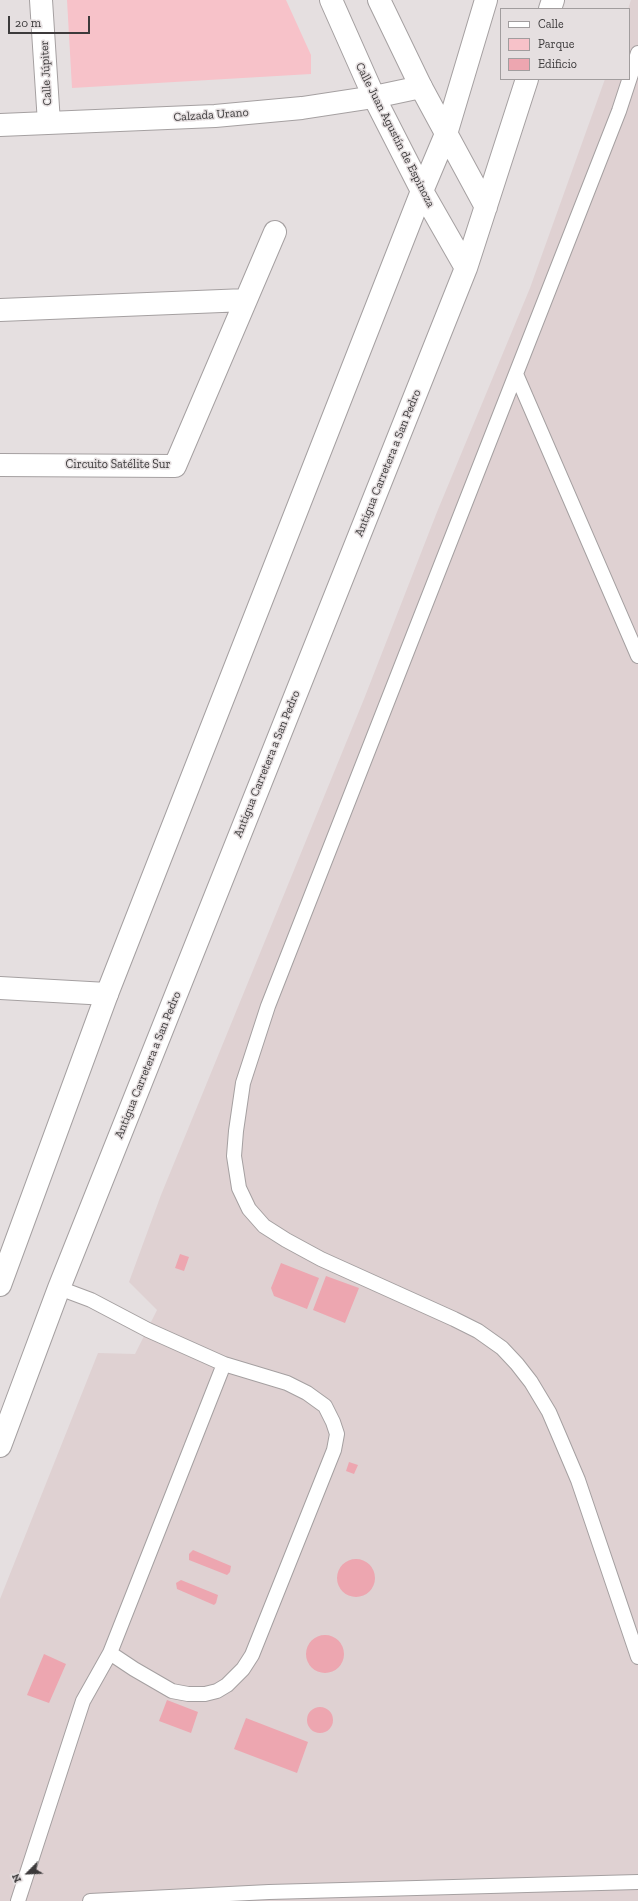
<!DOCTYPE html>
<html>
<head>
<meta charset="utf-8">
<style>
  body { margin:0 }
  #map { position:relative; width:638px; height:1901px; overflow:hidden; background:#e5dfe0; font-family:"Zilla Slab",serif }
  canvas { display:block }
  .legend { position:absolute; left:500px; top:8px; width:130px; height:72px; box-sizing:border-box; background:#e5dfe0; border:1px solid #a19d9e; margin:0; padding:5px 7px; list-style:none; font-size:12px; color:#3c3a3b }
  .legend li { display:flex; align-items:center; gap:8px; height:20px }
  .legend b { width:20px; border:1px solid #a19d9e }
  .north { position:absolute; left:8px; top:1853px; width:40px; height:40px; -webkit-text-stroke:3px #e5dfe0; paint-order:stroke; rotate:246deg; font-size:11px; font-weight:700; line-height:16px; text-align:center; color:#3c3a3b }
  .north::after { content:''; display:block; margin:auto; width:14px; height:18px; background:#3c3a3b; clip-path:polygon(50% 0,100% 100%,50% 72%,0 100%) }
  .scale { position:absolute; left:8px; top:16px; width:82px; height:18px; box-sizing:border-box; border:2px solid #3c3a3b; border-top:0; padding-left:5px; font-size:12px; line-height:14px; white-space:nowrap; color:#3c3a3b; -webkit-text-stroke:3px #e5dfe0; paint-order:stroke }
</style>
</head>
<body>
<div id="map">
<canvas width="638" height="1901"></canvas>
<ul class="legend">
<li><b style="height:5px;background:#fff"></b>Calle</li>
<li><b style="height:11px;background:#f7c2c9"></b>Parque</li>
<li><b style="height:11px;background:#eda6b0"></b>Edificio</li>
</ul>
<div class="north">N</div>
<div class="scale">20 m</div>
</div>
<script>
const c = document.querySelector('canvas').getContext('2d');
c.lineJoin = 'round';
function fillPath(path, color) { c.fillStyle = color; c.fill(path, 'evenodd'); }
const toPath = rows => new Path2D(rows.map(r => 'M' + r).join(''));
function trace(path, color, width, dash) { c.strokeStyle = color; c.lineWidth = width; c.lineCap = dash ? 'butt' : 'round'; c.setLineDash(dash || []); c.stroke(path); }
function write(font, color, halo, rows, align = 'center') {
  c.font = font + ' "Zilla Slab",serif'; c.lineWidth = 3; c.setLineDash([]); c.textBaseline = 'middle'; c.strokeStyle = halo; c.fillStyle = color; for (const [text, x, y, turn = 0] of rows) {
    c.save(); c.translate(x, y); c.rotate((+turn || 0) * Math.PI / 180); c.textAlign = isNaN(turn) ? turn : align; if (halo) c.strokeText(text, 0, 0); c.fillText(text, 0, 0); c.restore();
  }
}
fillPath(toPath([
  [631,0,638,0,638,1901,0,1901,0,1599,98,1353,135,1354,157,1310,129,1282,161,1195,364,699,437,512,530,288,605,79,629,79,628,9]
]), '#dfd1d2');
fillPath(toPath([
  [67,0,286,0,311,55,311,74,72,88]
]), '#f7c2c9');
fillPath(toPath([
  [180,1254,189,1257,184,1271,175,1268],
  [281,1263,319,1278,307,1309,274,1296,271,1288],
  [326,1276,359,1288,345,1323,313,1310],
  [349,1462,358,1465,354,1474,346,1471],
  [193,1550,231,1566,230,1572,227,1575,189,1560,189,1554],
  '337 1578a19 19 0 1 1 38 0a19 19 0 1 1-38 0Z',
  [181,1580,218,1595,216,1603,214,1605,177,1589,176,1583],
  '306 1654a19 19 0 1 1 38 0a19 19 0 1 1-38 0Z',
  [44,1654,66,1664,49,1703,27,1695],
  [167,1700,198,1712,191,1733,159,1721],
  '307 1720a13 13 0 1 1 26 0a13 13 0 1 1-26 0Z',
  [246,1718,308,1742,297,1773,234,1749]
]), '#eda6b0');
const service = toPath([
  [638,53,619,111,268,1006,243,1083,236,1131,234,1156,239,1188,249,1209,264,1226,286,1240,321,1259,454,1319,478,1331,502,1348,517,1364,531,1382,549,1412,561,1440,578,1480,638,1657],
  [516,374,638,656],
  [110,1653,134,1669,172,1691,188,1694,205,1694,217,1691,227,1685,243,1669,252,1655,334,1450,337,1434,333,1422,325,1406,307,1393,287,1383,224,1364],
  [18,1901,83,1701,110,1653,224,1364,148,1330,91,1300,59,1288],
  [90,1901,269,1892,638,1882]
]);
const minor = toPath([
  [41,0,49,123],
  [0,125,215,116,302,108,374,97,421,87],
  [0,310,246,300],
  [0,465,175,466,275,232],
  [0,988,107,994]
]);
const primary = toPath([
  [331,0,374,97,422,191,466,268],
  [379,0,421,87,486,207],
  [550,9,553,0],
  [0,1285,107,994,422,191,446,134,486,0],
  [0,1446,59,1288,466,268,527,79]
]);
trace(service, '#a5a0a1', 16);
trace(minor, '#a5a0a1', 24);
trace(primary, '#a5a0a1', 24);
trace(service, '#fff', 14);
trace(minor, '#fff', 22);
trace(primary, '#fff', 22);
write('12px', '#3c3a3b', '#e5dfe0', [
  ["Calle Júpiter",46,73,-93],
  ["Calzada Urano",211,115,-4],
  ["Calle Juan Agustín de Espinoza",395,135,63],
  ["Antigua Carretera a San Pedro",388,463,-68],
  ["Circuito Satélite Sur",118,465],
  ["Antigua Carretera a San Pedro",267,764,-68],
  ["Antigua Carretera a San Pedro",148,1065,-68]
]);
</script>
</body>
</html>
